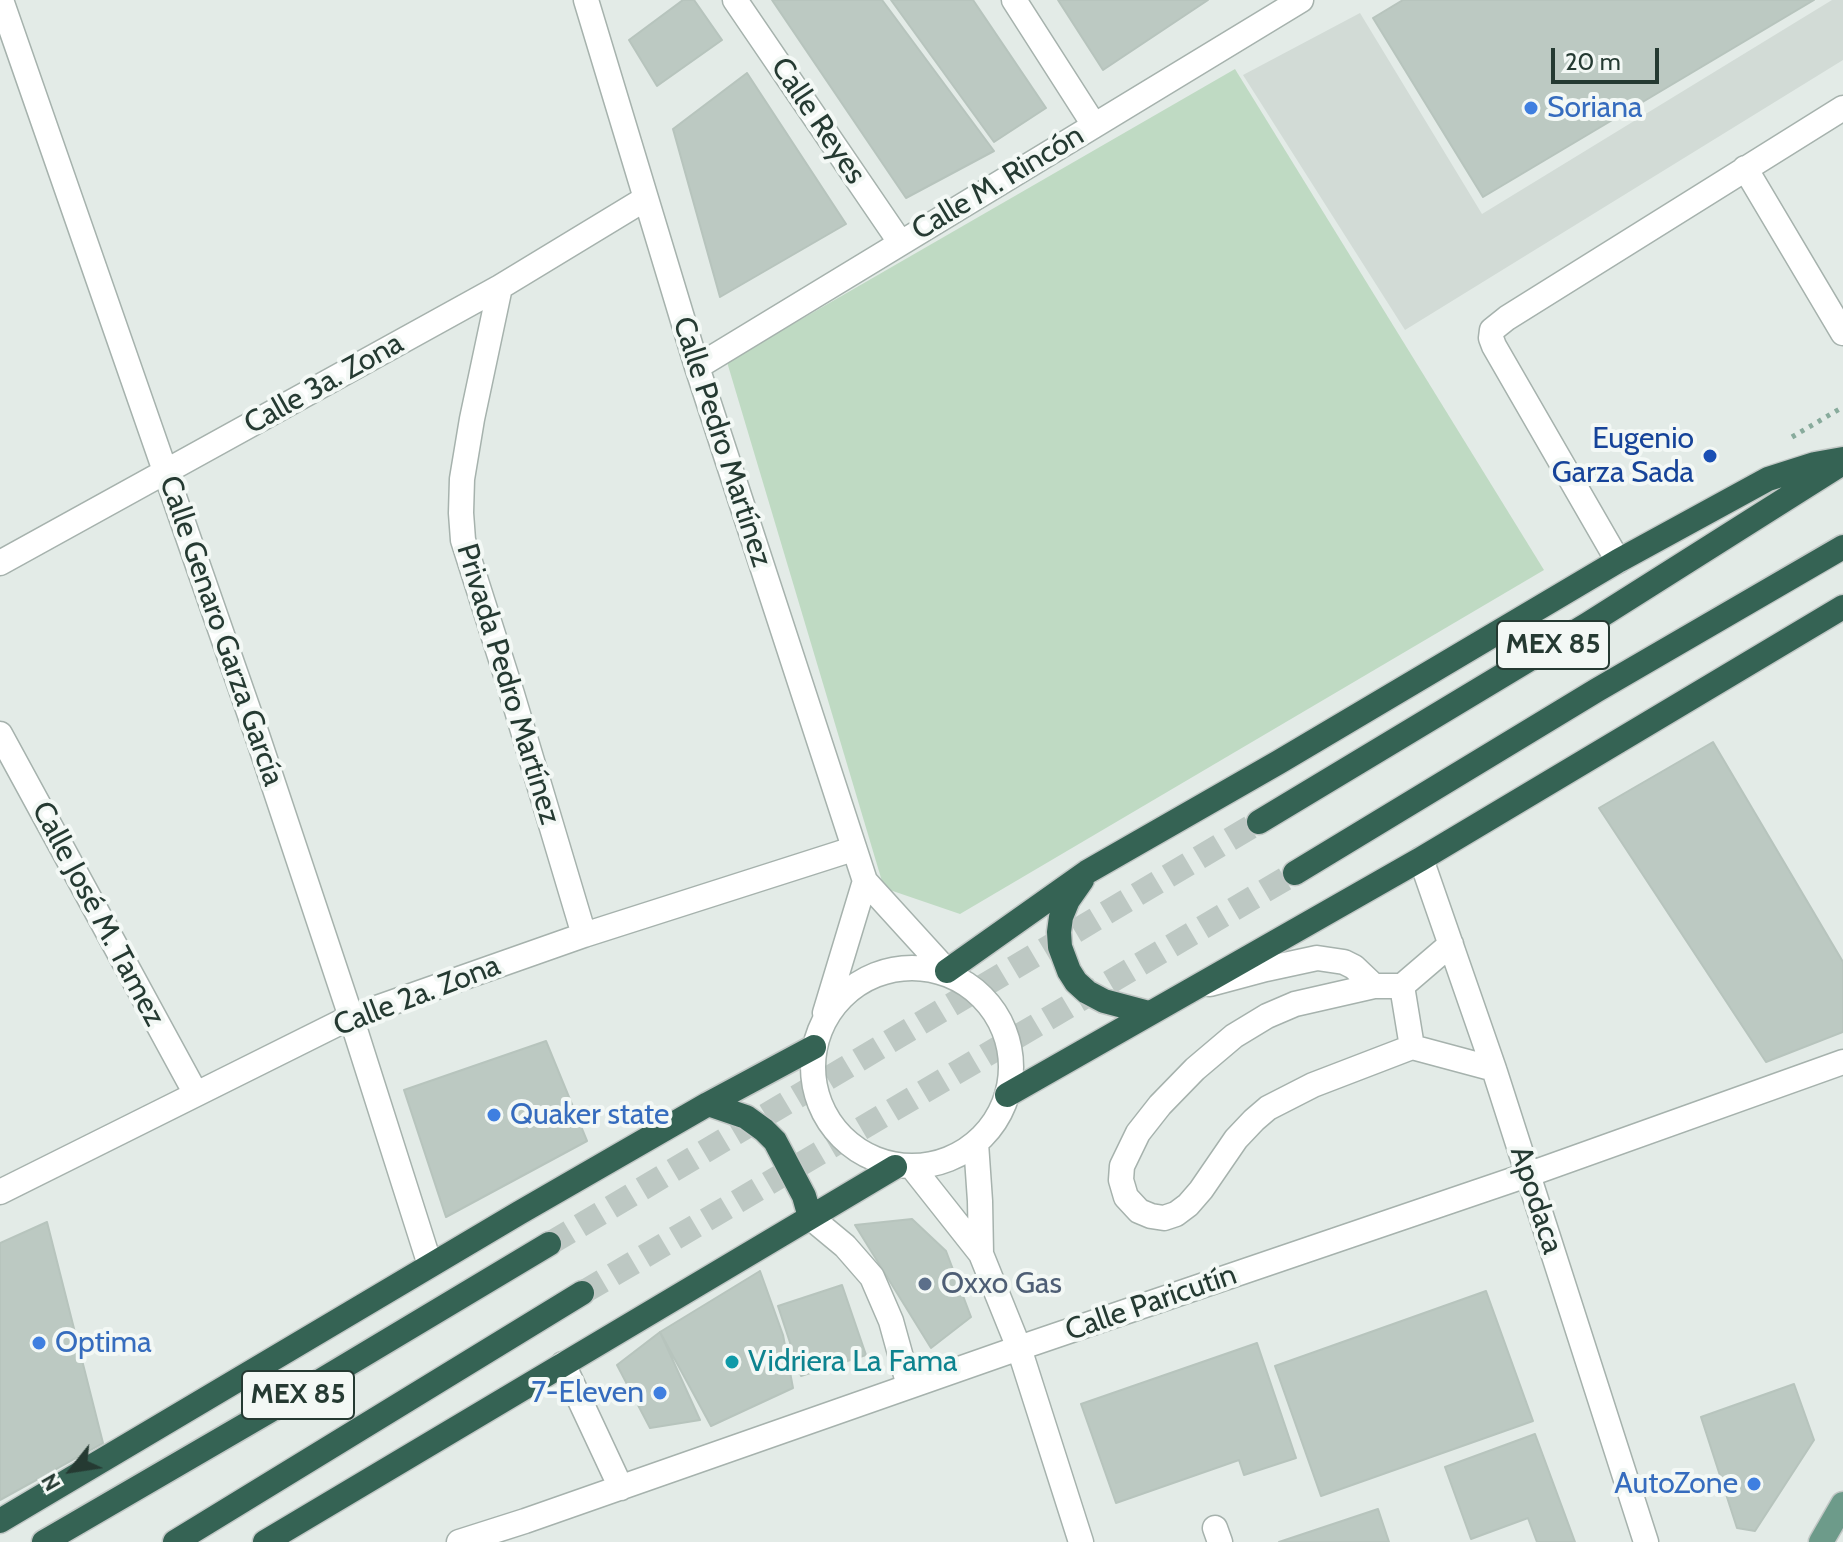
<!DOCTYPE html>
<html>
<head>
<meta charset="utf-8">
<style>
  body { margin:0 }
  #map { position:relative; width:1843px; height:1542px; overflow:hidden; background:#e3ebe7; font-family:Cabin,sans-serif }
  canvas { display:block }
  .north { position:absolute; left:32px; top:1430px; width:80px; height:80px; -webkit-text-stroke:6px #f3f8f5; paint-order:stroke; rotate:240deg; font-size:22px; font-weight:700; line-height:32px; text-align:center; color:#253a32 }
  .north::after { content:''; display:block; margin:auto; width:28px; height:36px; background:#253a32; clip-path:polygon(50% 0,100% 100%,50% 72%,0 100%) }
  .scale { position:absolute; left:1551px; top:48px; width:108px; height:36px; box-sizing:border-box; border:4px solid #253a32; border-top:0; padding-left:10px; font-size:24px; line-height:28px; white-space:nowrap; color:#253a32; -webkit-text-stroke:6px #f3f8f5; paint-order:stroke }
</style>
</head>
<body>
<div id="map">
<canvas width="1843" height="1542"></canvas>
<div class="north">N</div>
<div class="scale">20 m</div>
</div>
<script>
const c = document.querySelector('canvas').getContext('2d');
c.lineJoin = 'round';
function fillPath(path, color) { c.fillStyle = color; c.fill(path, 'evenodd'); }
const toPath = rows => new Path2D(rows.map(r => 'M' + r).join(''));
function trace(path, color, width, dash) { c.strokeStyle = color; c.lineWidth = width; c.lineCap = dash ? 'butt' : 'round'; c.setLineDash(dash || []); c.stroke(path); }
function write(font, color, halo, rows, align = 'center') {
  c.font = font + ' Cabin,sans-serif'; c.lineWidth = 8; c.setLineDash([]); c.textBaseline = 'middle'; c.strokeStyle = halo; c.fillStyle = color; for (const [text, x, y, turn = 0] of rows) {
    c.save(); c.translate(x, y); c.rotate((+turn || 0) * Math.PI / 180); c.textAlign = isNaN(turn) ? turn : align; if (halo) c.strokeText(text, 0, 0); c.fillText(text, 0, 0); c.restore();
  }
}
fillPath(toPath([
  [1832,0,1843,0,1843,60,1405,330,1243,75,1360,13,1482,214]
]), '#d2dbd6');
fillPath(toPath([
  [1235,69,1544,570,960,914,884,888,727,362]
]), '#bfdac3');
const building = toPath([
  [683,0,694,0,722,40,657,86,629,40,683,0],
  [772,0,882,0,994,151,906,198,772,0],
  [891,0,973,0,1046,108,994,142,891,0],
  [1058,0,1208,0,1103,70,1058,0],
  [1403,0,1814,0,1483,197,1373,18,1403,0],
  [747,73,846,224,720,297,673,129,747,73],
  [1713,742,1843,962,1843,1032,1766,1062,1599,808,1713,742],
  [546,1041,587,1141,446,1217,404,1090,546,1041],
  [912,1219,946,1251,971,1317,931,1348,855,1225,912,1219],
  [47,1222,103,1443,0,1500,0,1243,47,1222],
  [760,1271,783,1335,793,1388,711,1426,660,1332,760,1271],
  [842,1285,866,1355,801,1376,778,1306,842,1285],
  [1486,1291,1533,1421,1321,1496,1275,1366,1486,1291],
  [660,1332,700,1420,650,1428,617,1365,660,1332],
  [1257,1343,1296,1458,1244,1475,1239,1460,1116,1503,1081,1404,1257,1343],
  [1794,1384,1814,1440,1755,1531,1737,1528,1701,1417,1794,1384],
  [1535,1434,1575,1542,1537,1542,1528,1518,1471,1539,1445,1467,1535,1434],
  [1378,1509,1389,1542,1279,1542,1378,1509]
]);
fillPath(building, '#bcc9c2');
trace(building, '#b7c4bd', 2);
trace(toPath([
  [549,1244,1259,822],
  [582,1293,1295,873]
]), '#bdc8c3', 24, [24, 12]);
const minor = toPath([
  [1,0,257,735,351,1017,430,1265],
  [586,0,697,367,865,881,947,971],
  [735,0,900,242],
  [1014,0,1094,125],
  [1745,168,1843,333],
  [500,287,472,419,462,479,461,513,463,540,512,694,584,935],
  [697,367,1301,0],
  [1618,561,1494,346,1491,338,1492,330,1507,318,1843,108],
  [0,563,500,287,645,199],
  [0,734,196,1094],
  [1421,859,1494,1069,1646,1542],
  [1451,944,1402,986,1374,986,1295,1004,1267,1016,1234,1036,1195,1069,1160,1105,1138,1133,1122,1166,1121,1180,1126,1197,1139,1211,1151,1216,1164,1218,1176,1214,1188,1205,1201,1190,1236,1139,1254,1120,1268,1108,1313,1085,1412,1047,1494,1069],
  '813 1067a99 99 0 1 1 198 0a99 99 0 1 1-198 0Z',
  [1210,984,1266,969,1317,958,1344,962,1354,967,1374,986],
  [1402,986,1412,1047],
  [825,1013,865,881],
  [976,1143,980,1201,981,1254],
  [913,1168,981,1254,1019,1348,1081,1542],
  [0,1192,351,1017,584,935,853,849],
  [810,1217,845,1246,872,1277,891,1321,909,1386],
  [563,1364,621,1488],
  [1215,1528,1220,1542],
  [459,1542,525,1521,1019,1348,1527,1175,1843,1062]
]);
const major = toPath([
  [1821,1542,1843,1504]
]);
const highway = toPath([
  [1259,822,1588,624,1838,466],
  [1295,873,1597,690,1843,547],
  [1082,880,1068,900,1061,917,1059,932,1060,947,1069,971,1076,982,1087,992,1104,1001,1149,1013],
  [947,971,1087,872,1279,762,1618,561,1768,479,1815,464,1843,459],
  [1007,1095,1421,859,1843,607],
  [708,1104,746,1117,764,1130,775,1141,804,1196,810,1217],
  [0,1521,519,1213,708,1104,814,1047],
  [44,1542,290,1399,549,1244],
  [175,1542,582,1293],
  [265,1542,895,1167]
]);
trace(minor, '#a6b2ad', 27);
trace(major, '#c2c8c6', 27);
trace(highway, '#c2c8c6', 27);
trace(toPath([
  [1792,437,1843,407],
  [877,974,901,961]
]), '#88ab9c', 5, [4, 6]);
trace(minor, '#fff', 24);
trace(major, '#6d9b8a', 24);
trace(highway, '#356354', 24);
for (const [x, y, r, color] of [
  [1531,108,8,"#3f7fe0"],
  [1710,456,8,"#1a4fb4"],
  [494,1115,8,"#3f7fe0"],
  [925,1284,8,"#5c6f8a"],
  [39,1343,8,"#3f7fe0"],
  [732,1362,8,"#0f9aa8"],
  [660,1393,8,"#3f7fe0"],
  [1754,1484,8,"#3f7fe0"]
]) { const dot = new Path2D(); dot.arc(x, y, r, 0, 2 * Math.PI); c.fillStyle = color; c.fill(dot); trace(dot, '#f3f8f5', 3); }
for (const [x, y, w] of [
  [1553,645,112],
  [298,1395,112]
]) { const box = new Path2D(); box.roundRect(x - w / 2, y - 24, w, 48, 6); c.fillStyle = '#f3f8f5'; c.fill(box); trace(box, '#253a32', 2); }
write('bold 28px', '#253a32', null, [
  ["MEX 85",1553,645],
  ["MEX 85",298,1395]
]);
write('30px', '#366cbe', '#f3f8f5', [
  ["Soriana",1547,108],
  ["Quaker state",510,1115],
  ["Optima",55,1343],
  ["7-Eleven",644,1393,"right"],
  ["AutoZone",1738,1484,"right"]
], 'left');
write('30px', '#253a32', '#f3f8f5', [
  ["Calle Reyes",818,121,56],
  ["Calle M. Rincón",998,183,-31],
  ["Calle 3a. Zona",324,384,-29],
  ["Calle Pedro Martínez",722,442,72],
  ["Calle Genaro Garza García",221,631,71],
  ["Privada Pedro Martínez",508,684,73],
  ["Calle José M. Tamez",98,914,62],
  ["Calle 2a. Zona",417,996,-21],
  ["Apodaca",1536,1200,72],
  ["Calle Paricutín",1151,1303,-19]
]);
write('30px', '#164399', '#f3f8f5', [
  ["Eugenio",1694,439],
  ["Garza Sada",1694,473]
], 'right');
write('30px', '#4e5e75', '#f3f8f5', [
  ["Oxxo Gas",941,1284]
], 'left');
write('30px', '#0d838f', '#f3f8f5', [
  ["Vidriera La Fama",748,1362]
], 'left');
</script>
</body>
</html>
